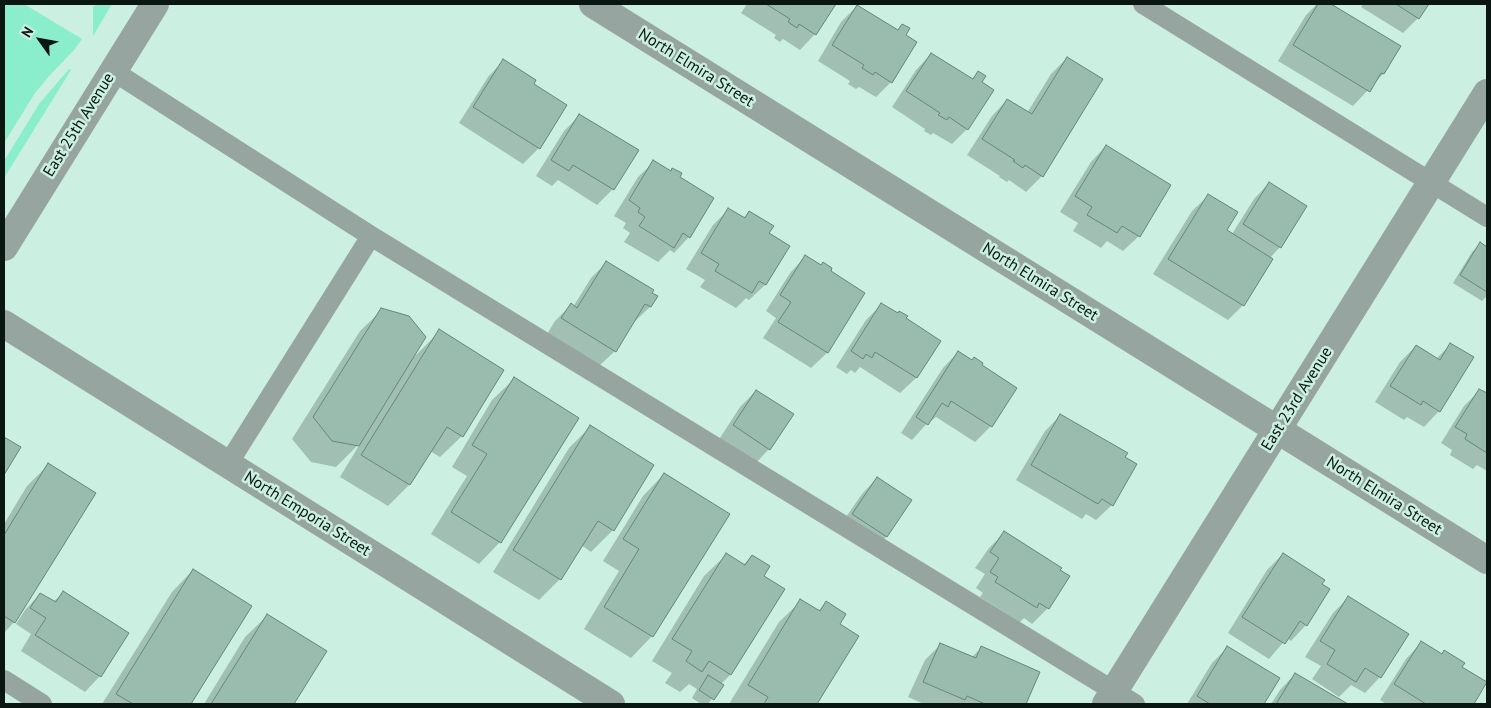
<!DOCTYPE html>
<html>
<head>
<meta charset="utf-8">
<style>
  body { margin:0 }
  #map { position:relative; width:1491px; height:708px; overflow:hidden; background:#cbefe1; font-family:"PT Sans",sans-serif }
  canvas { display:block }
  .frame { position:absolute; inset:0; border:5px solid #091611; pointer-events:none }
  .north { position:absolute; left:15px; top:15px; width:50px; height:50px; -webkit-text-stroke:4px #cbefe1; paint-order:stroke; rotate:302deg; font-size:14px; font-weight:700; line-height:20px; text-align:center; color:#091611 }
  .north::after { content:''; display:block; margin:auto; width:18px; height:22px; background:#091611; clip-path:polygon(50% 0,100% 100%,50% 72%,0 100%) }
</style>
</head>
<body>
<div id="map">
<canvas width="1491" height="708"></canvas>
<div class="frame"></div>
<div class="north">N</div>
</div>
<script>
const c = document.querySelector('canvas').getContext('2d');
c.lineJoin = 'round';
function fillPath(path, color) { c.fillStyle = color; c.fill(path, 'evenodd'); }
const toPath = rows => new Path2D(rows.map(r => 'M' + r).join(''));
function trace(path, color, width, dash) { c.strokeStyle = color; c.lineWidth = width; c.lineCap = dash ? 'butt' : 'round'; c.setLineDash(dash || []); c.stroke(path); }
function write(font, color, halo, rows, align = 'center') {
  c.font = font + ' "PT Sans",sans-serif'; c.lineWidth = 5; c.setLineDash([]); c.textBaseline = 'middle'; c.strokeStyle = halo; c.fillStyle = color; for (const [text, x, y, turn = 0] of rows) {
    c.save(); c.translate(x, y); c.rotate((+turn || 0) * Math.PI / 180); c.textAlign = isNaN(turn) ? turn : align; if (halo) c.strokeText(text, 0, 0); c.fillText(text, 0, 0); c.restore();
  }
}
fillPath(toPath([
  [4,4,24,4,82,39,74,50,50,75,35,93,4,143],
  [96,4,112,4,93,36,93,7],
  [69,69,71,70,4,178,4,161,39,104]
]), '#8aedcc');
fillPath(toPath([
  [747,4,835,4,815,34,800,50,783,39,780,42,774,38,776,35,741,13],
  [1317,4,1328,4,1399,47,1383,74,1353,106,1278,61,1306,15],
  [1363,4,1427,4,1418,18,1403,33,1361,7],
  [857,6,897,31,903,25,891,82,876,97,859,87,856,89,848,84,850,81,818,61,841,22],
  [931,54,971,80,978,73,980,82,967,129,952,144,933,133,931,135,924,131,925,129,892,107,916,70],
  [1067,58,1042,176,1026,192,1009,180,1007,182,999,177,1000,176,967,155,992,116,1007,100,1027,113,1051,74],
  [503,61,532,84,566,105,539,148,523,164,459,123,488,77],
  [580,115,637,151,613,189,597,205,558,180,552,186,536,176,564,131],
  [1106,146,1139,236,1123,251,1107,241,1101,248,1073,231,1078,223,1060,212,1091,162],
  [654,162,670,171,672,169,678,177,689,237,674,253,670,250,658,262,624,242,630,233,623,228,626,223,614,216,638,177],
  [1269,183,1280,247,1270,258,1243,305,1228,320,1153,274,1192,211,1208,196,1225,230,1232,234,1254,199],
  [728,210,743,218,749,212,768,233,788,246,765,285,749,300,746,298,736,308,700,287,705,280,686,269,713,225],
  [1480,244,1487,248,1487,296,1482,301,1453,283,1472,252],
  [805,257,864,293,827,353,811,368,763,338,776,318,766,311,790,273],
  [607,262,656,297,650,307,634,322,633,321,615,351,599,366,547,334,555,321,571,305,573,307,591,278],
  [881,305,939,341,916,378,900,393,860,367,855,373,851,370,847,374,836,367,866,320],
  [382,310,414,357,440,331,462,436,440,457,430,451,409,485,388,506,340,477,361,442,336,467,311,462,292,439,360,331],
  [1451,344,1439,411,1424,427,1407,417,1404,420,1375,402,1400,362,1416,346,1436,359],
  [958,352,1015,388,991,426,975,442,936,417,931,421,930,420,912,440,901,433,943,368],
  [514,379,500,542,479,564,431,534,467,476,452,467,492,400],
  [1480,390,1487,395,1487,471,1477,465,1473,469,1450,455,1452,450,1441,443,1464,406],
  [756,391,769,449,754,465,718,441,740,407],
  [1061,415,1112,505,1096,520,1086,514,1082,519,1016,480,1045,431],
  [590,427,653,465,613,530,591,552,581,545,560,579,539,600,493,572,569,448],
  [48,465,14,622,4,633,4,524,27,486],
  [664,474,652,636,631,658,584,629,619,571,603,561,643,496],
  [877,478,911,500,886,537,871,552,837,530,862,494],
  [1004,533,1048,608,1032,624,1024,618,1020,622,980,597,983,593,976,588,985,574,975,568,989,548],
  [1283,554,1306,625,1291,641,1287,638,1269,659,1228,633,1267,570],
  [726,555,743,565,752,556,762,577,783,589,730,675,721,684,722,685,708,704,701,704,692,698,697,689,689,684,680,692,665,683,672,673,652,661,704,576],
  [193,570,250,606,190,704,102,704,172,592],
  [63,593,100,676,85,692,21,651,31,634,16,624,25,610,40,594,53,602],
  [1348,598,1380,677,1365,693,1351,685,1339,697,1312,679,1321,666,1305,657,1333,613],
  [801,601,818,611,826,603,838,625,858,636,816,704,729,704,779,622],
  [267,616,325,652,293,704,204,704,245,637],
  [1421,643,1441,655,1444,652,1461,668,1486,683,1472,704,1386,704,1380,700,1406,659],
  [941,644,971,658,982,647,1038,673,1024,704,924,704,908,697,925,660],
  [1228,647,1279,678,1263,704,1187,704,1212,663],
  [1295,674,1346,704,1271,704,1280,690]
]), '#0003');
const building = toPath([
  [766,4,836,4,816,35,799,24,797,28,788,22,790,19,766,4],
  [1318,4,1331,4,1401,46,1384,74,1381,73,1370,92,1293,45,1318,4],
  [1396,4,1429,4,1419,19,1396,4],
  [857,5,898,30,902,24,910,28,906,35,917,42,892,83,875,72,873,75,862,68,864,65,832,45,857,5],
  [931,53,973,79,978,71,986,76,982,82,994,90,968,130,949,117,947,120,938,115,940,113,906,91,931,53],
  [1067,57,1103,79,1043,177,1025,165,1023,168,1013,161,1015,160,982,139,1007,99,1032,114,1067,57],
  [503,59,536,80,534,84,567,105,540,149,473,107,503,59],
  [579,114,639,150,614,190,573,165,569,171,551,160,579,114],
  [1106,145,1171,185,1140,237,1122,226,1117,233,1087,215,1092,207,1075,196,1106,145],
  [653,160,671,171,672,168,682,173,680,177,714,198,690,238,683,233,674,248,639,226,645,217,638,212,640,208,629,200,653,160],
  [1269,182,1307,206,1281,248,1243,224,1269,182],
  [1208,194,1238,212,1227,230,1273,259,1244,306,1168,259,1208,194],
  [728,208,745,218,749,211,774,226,769,233,790,246,766,285,759,281,752,293,715,271,719,264,701,253,728,208],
  [1480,242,1487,247,1487,292,1460,275,1480,242],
  [805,255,821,265,823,262,832,268,831,271,865,293,828,353,778,322,791,302,780,295,805,255],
  [606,261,654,290,652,293,658,296,651,307,645,304,616,352,561,318,571,303,577,308,606,261],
  [881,303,898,313,899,311,908,316,906,318,941,341,917,378,875,352,872,358,866,354,863,359,851,351,881,303],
  [381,308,409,316,426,337,359,446,332,441,313,417,381,308],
  [439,329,504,370,463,437,447,427,410,485,361,455,439,329],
  [1450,343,1474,357,1440,412,1423,401,1421,405,1390,386,1416,345,1440,360,1450,343],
  [958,351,972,360,974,357,983,363,982,365,1017,388,992,427,951,401,948,407,942,403,928,425,916,417,958,351],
  [514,377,579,418,501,543,451,512,487,454,472,445,514,377],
  [1479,389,1487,393,1487,453,1465,439,1467,434,1455,427,1479,389],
  [756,390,794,414,770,450,733,425,756,390],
  [1060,414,1128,453,1125,457,1137,464,1113,506,1102,499,1098,504,1031,465,1060,414],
  [590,425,654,465,614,531,598,521,561,580,513,550,590,425],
  [4,437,21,447,4,475,4,437],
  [48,463,96,493,15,623,4,616,4,535,48,463],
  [664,473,730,514,653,637,604,607,639,549,623,539,664,473],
  [877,477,912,500,887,537,852,514,877,477],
  [1004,531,1062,568,1060,570,1070,576,1049,609,1039,603,1037,608,995,582,998,577,990,572,999,558,990,552,1004,531],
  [726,553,745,565,752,555,770,566,764,576,785,589,731,675,709,661,702,672,686,661,692,651,672,639,726,553],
  [1283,553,1325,580,1322,584,1330,589,1307,626,1300,621,1285,644,1242,617,1283,553],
  [193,569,252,606,191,704,133,704,116,694,193,569],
  [63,591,129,633,101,677,35,635,46,618,30,608,40,593,56,602,63,591],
  [1348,596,1409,634,1381,678,1365,668,1356,682,1327,664,1335,650,1320,641,1348,596],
  [800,599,820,611,826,601,846,614,840,624,859,636,817,704,764,704,768,697,748,685,800,599],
  [267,614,327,651,294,704,211,704,267,614],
  [1421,641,1442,654,1444,650,1465,663,1462,667,1487,682,1474,704,1426,704,1394,684,1421,641],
  [940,643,976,658,981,646,1040,672,1026,704,985,704,967,696,965,700,923,682,940,643],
  [1227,646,1280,678,1264,704,1210,704,1197,696,1227,646],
  [1295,673,1348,704,1276,704,1295,673],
  [708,675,724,685,714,700,699,690,708,675]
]);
fillPath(building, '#99bcae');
trace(building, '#65867a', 1);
trace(toPath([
  [1143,4,1487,217],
  [113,71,371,236,1135,704],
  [228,464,371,236],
  [4,680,42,704]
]), '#96a59f', 20);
trace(toPath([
  [593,4,1487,560],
  [4,324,611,704]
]), '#96a59f', 28);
trace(toPath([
  [4,247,155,4],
  [1106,704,1487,93]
]), '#96a59f', 28);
write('16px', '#091611', '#cbefe1', [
  ["North Elmira Street",696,68,32],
  ["East 25th Avenue",79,125,-58],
  ["North Elmira Street",1040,282,32],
  ["East 23rd Avenue",1297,399,-58],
  ["North Elmira Street",1384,496,32],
  ["North Emporia Street",307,514,32]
]);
</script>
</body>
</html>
